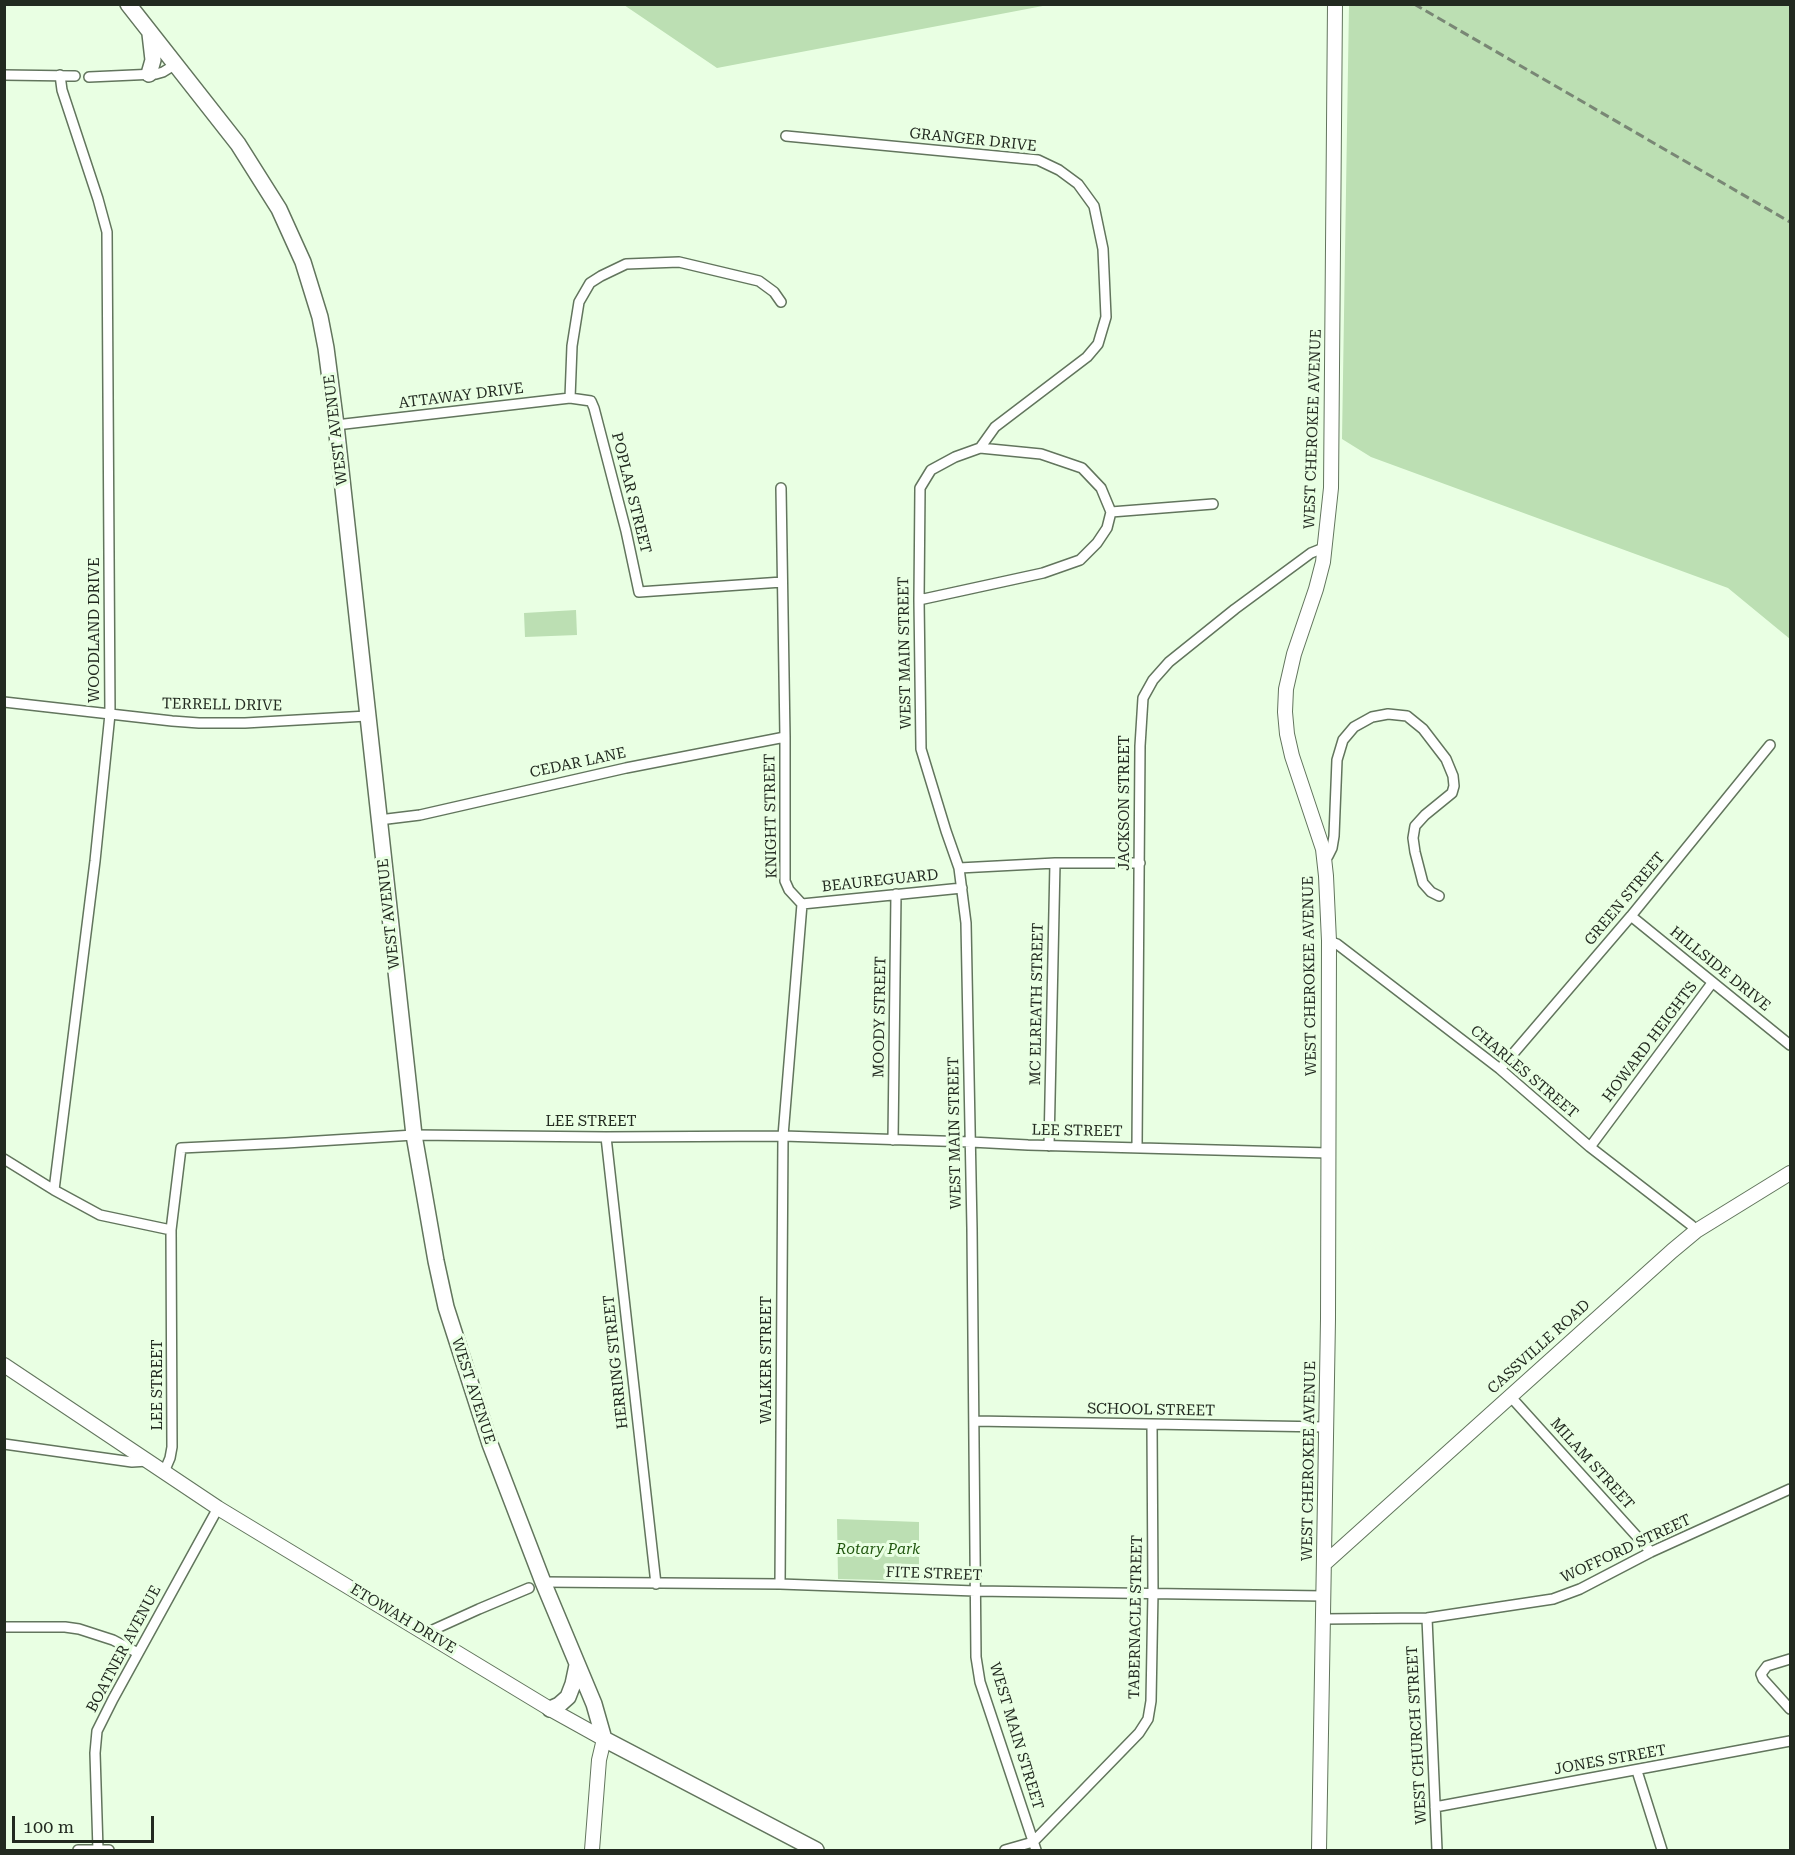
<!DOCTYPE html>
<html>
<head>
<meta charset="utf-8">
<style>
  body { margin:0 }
  #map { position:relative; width:1795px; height:1855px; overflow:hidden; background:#e9ffe3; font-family:"Roboto Serif",serif }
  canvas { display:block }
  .frame { position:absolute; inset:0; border:6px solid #222a20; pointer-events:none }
  .scale { position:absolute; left:12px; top:1816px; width:142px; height:27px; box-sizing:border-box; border:3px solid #222a20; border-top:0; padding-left:8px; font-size:18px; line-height:21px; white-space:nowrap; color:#222a20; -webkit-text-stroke:4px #e9ffe3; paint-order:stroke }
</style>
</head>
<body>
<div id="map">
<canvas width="1795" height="1855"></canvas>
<div class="frame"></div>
<div class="scale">100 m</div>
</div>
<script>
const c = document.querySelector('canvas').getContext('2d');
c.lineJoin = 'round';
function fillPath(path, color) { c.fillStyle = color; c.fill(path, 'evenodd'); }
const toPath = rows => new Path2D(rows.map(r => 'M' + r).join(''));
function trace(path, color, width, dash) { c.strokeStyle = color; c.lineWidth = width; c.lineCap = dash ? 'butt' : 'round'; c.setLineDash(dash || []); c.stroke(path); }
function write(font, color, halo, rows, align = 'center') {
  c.font = font + ' "Roboto Serif",serif'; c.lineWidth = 6; c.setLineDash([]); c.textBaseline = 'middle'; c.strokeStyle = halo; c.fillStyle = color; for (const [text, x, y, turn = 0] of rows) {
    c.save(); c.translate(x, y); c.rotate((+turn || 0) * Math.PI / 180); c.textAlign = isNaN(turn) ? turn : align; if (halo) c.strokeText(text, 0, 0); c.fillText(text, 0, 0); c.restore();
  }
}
fillPath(toPath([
  [624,5,1048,5,717,68],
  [1349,5,1790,5,1790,639,1728,588,1371,457,1342,439],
  [576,610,577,635,525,637,524,613],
  [837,1519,919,1522,919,1581,838,1579]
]), '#bcdfb3');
const street = toPath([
  [4,75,75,76],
  [89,77,156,74,163,72,176,64],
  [786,136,1038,160,1059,170,1078,184,1094,206,1103,249,1106,317,1098,344,1087,357,995,427,980,448],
  [570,398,572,346,579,302,590,283,601,276,626,264,679,262,759,281,774,292,781,302],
  [336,425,570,398,591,401,594,408,626,531,639,592,782,582],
  [1111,512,1213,504],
  [919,600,1043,573,1080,560,1097,543,1107,528,1111,512,1101,488,1082,468,1041,454,980,448,955,457,931,470,920,488,919,600,921,749,946,831,959,868,966,923,972,1229,976,1657,980,1682,1036,1850],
  [4,702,172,721,199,723,245,723,367,716],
  [379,820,420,815,626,768,785,737],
  [1324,858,1328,856,1332,848,1334,836,1337,760,1343,740,1354,727,1372,717,1388,714,1407,716,1423,729,1446,759,1453,776,1454,786,1452,793,1425,815,1415,826,1413,838,1415,852,1423,883,1431,892,1439,896],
  [959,868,1055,863,1140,863],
  [802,904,962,888],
  [1631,916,1790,1045],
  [1329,941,1337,944,1500,1069,1590,1147,1691,1225,1696,1231],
  [1500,1069,1631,916,1770,745],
  [606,1137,656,1584],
  [893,1140,896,894],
  [1049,1146,1055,863],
  [1137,1147,1140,746,1143,698,1153,680,1169,662,1235,609,1311,553,1326,547],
  [1590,1147,1712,983],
  [4,1159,54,1190,100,1215,171,1230],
  [54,1190,95,861,110,714,107,232,98,199,62,90,60,75],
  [1510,1396,1651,1552],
  [974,1421,1327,1427],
  [4,1444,132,1462,148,1461],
  [164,1472,170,1458,172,1447,171,1230,181,1148,286,1143,414,1135,606,1137,783,1136,971,1142,1028,1145,1328,1153],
  [543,1582,780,1584,975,1591,1324,1596],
  [780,1584,783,1136,802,904,789,890,785,881,785,737,781,488],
  [1427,1618,1437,1850],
  [1323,1619,1427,1618,1553,1599,1580,1589,1651,1552,1790,1489],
  [4,1627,65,1627,79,1629,113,1640,138,1653],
  [426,1633,479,1609,529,1588],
  [1790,1659,1767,1666,1761,1674,1763,1679,1790,1709],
  [1637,1771,1662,1850],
  [1435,1807,1790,1741],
  [78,1850,109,1850],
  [98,1850,95,1753,97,1731,113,1699,218,1508],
  [1005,1850,1033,1842,1139,1733,1148,1719,1151,1701,1153,1592,1152,1425]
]);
const secondary = toPath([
  [4,1365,218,1508,550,1709,604,1739,599,1760,592,1850],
  [1324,1564,1672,1251,1696,1231,1790,1173],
  [1319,1850,1328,1319,1329,941,1326,876,1323,849,1292,756,1287,734,1285,712,1286,689,1294,654,1316,589,1323,562,1331,488,1335,4]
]);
const primary = toPath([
  [128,4,238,144,279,209,303,262,320,317,326,348,336,425,414,1135,436,1261,446,1307,490,1444,543,1582,594,1704,604,1739,816,1850],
  [149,74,153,60,150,34],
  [550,1709,559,1705,568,1697,573,1684,577,1665]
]);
trace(street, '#62755d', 12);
trace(secondary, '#62755d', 16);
trace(primary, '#62755d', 18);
trace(street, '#fff', 9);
trace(secondary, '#fff', 14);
trace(primary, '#fff', 15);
trace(toPath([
  [1414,4,1790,222]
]), '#798775', 3, [9, 4.5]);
write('15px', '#222a20', '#e9ffe3', [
  ["GRANGER DRIVE",973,140,6],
  ["ATTAWAY DRIVE",461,396,-7],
  ["WEST CHEROKEE AVENUE",1313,429,-88],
  ["WEST AVENUE",336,430,-97],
  ["POPLAR STREET",631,493,76],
  ["WOODLAND DRIVE",95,630,-90],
  ["WEST MAIN STREET",905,653,-91],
  ["TERRELL DRIVE",222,705,1],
  ["CEDAR LANE",578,763,-12],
  ["JACKSON STREET",1125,803,-90],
  ["KNIGHT STREET",771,816,-91],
  ["BEAUREGUARD",880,881,-6],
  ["GREEN STREET",1625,899,-50],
  ["WEST AVENUE",389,914,-96],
  ["HILLSIDE DRIVE",1720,969,39],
  ["WEST CHEROKEE AVENUE",1310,976,-91],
  ["MC ELREATH STREET",1037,1004,-89],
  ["MOODY STREET",880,1017,-89],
  ["HOWARD HEIGHTS",1650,1042,-53],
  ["CHARLES STREET",1524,1072,40],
  ["LEE STREET",591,1122],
  ["LEE STREET",1077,1131,1],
  ["WEST MAIN STREET",955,1133,-91],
  ["CASSVILLE ROAD",1539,1347,-42],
  ["WALKER STREET",767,1360,-90],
  ["HERRING STREET",616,1362,-96],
  ["LEE STREET",158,1385,-90],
  ["WEST AVENUE",473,1391,72],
  ["SCHOOL STREET",1151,1410,1],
  ["WEST CHEROKEE AVENUE",1309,1461,-89],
  ["MILAM STREET",1592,1464,48],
  ["WOFFORD STREET",1626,1549,-25],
  ["FITE STREET",934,1574,2],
  ["TABERNACLE STREET",1136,1617,-89],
  ["ETOWAH DRIVE",403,1619,31],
  ["BOATNER AVENUE",124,1649,-62],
  ["WEST CHURCH STREET",1417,1735,-93],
  ["WEST MAIN STREET",1016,1736,73],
  ["JONES STREET",1610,1760,-10]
]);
write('italic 15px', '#21570f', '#e9ffe3', [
  ["Rotary Park",878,1550]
]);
</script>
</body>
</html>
